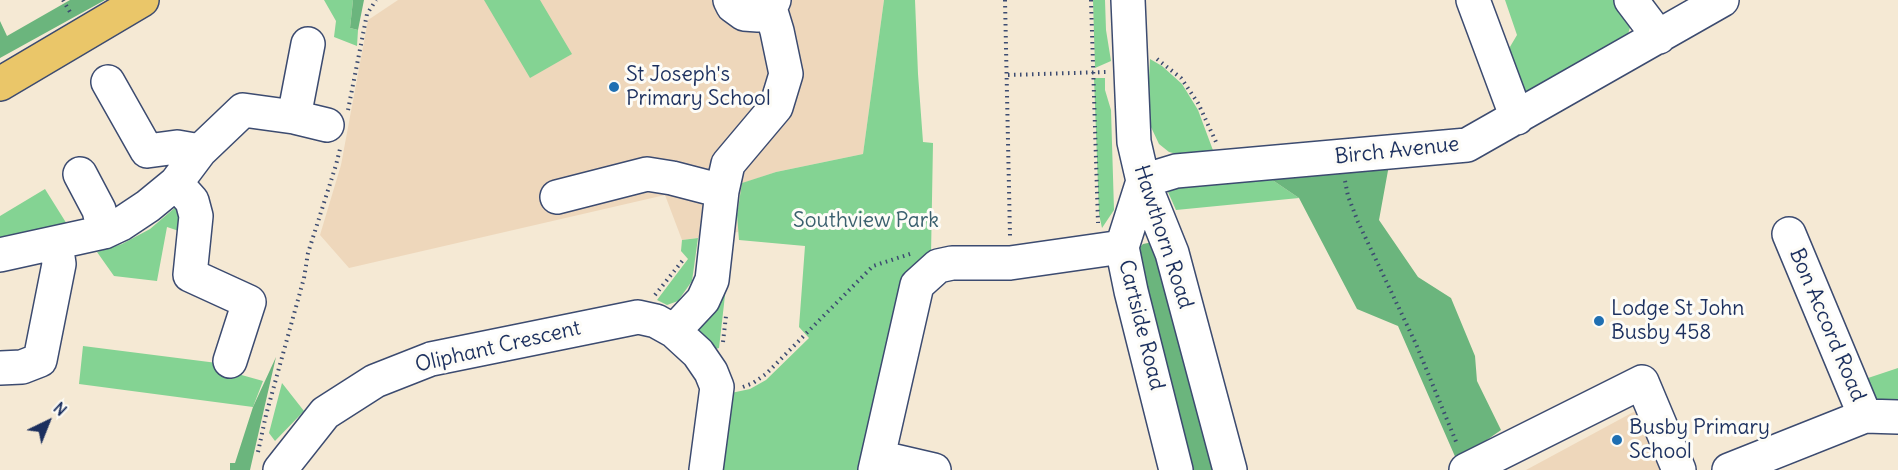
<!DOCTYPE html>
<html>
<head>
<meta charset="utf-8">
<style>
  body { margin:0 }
  #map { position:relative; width:1898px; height:470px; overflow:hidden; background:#f5e9d4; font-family:Delius,sans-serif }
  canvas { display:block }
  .north { position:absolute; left:18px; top:392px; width:60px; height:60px; -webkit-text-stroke:4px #fdfcf7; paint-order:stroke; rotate:43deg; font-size:16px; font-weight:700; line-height:24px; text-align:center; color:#1b2f5e }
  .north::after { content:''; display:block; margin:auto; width:21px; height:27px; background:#1b2f5e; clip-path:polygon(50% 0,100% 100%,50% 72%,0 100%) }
</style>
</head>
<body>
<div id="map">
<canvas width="1898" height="470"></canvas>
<div class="north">N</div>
</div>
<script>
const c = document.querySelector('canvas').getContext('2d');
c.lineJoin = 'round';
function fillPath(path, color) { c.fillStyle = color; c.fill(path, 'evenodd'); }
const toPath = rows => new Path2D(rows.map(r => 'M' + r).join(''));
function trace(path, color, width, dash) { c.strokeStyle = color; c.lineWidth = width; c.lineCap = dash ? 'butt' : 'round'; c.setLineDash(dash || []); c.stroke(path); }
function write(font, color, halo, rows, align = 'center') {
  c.font = font + ' Delius,sans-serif'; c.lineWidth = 6; c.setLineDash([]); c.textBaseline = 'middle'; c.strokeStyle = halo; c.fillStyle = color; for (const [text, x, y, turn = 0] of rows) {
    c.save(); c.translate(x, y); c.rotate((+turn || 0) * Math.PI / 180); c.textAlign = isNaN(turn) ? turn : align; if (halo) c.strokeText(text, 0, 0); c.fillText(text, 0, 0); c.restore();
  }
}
fillPath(toPath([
  [398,0,884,0,863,154,776,172,743,183,737,215,738,232,682,240,665,195,349,268,320,235,341,165,368,20],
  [1639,409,1663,470,1526,470]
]), '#eed7bb');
fillPath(toPath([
  [324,0,353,0,350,28,358,30,357,46,334,37,336,21],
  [484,0,540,0,572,54,530,78],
  [884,0,915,0,918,74,923,142,933,143,931,255,864,470,716,470,731,393,750,389,766,380,809,338,799,327,805,246,739,240,737,215,742,183,776,172,863,154],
  [1093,0,1105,0,1106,30,1111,61,1095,68],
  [1505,0,1619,0,1633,18,1628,34,1619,45,1533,93,1515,88,1504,57,1517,35],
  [1150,59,1162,66,1182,84,1198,110,1214,153,1181,155,1169,152,1159,144,1150,125,1148,97],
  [1094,78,1105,78,1105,90,1111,110,1114,210,1102,228,1099,214],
  [1262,173,1299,198,1176,210,1168,192,1175,181],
  [45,189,70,229,0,238,0,216],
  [177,206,182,232,167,227,157,281,114,276,97,252,122,244,150,229],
  [698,238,692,281,678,301,667,305,657,300,688,259,681,251,682,240],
  [729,260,719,348,716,349,695,329],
  [83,346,217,363,238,374,263,381,253,407,79,384],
  [1898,368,1898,406,1877,403,1862,380],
  [282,383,304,411,275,441,269,433]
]), '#84d393');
fillPath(toPath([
  [70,0,105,0,0,58,0,21,7,36],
  [353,0,364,0,358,30,350,28],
  [1389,165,1379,220,1418,277,1451,298,1475,356,1477,381,1501,430,1457,461,1398,326,1357,309,1299,198,1262,173],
  [1153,242,1220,470,1190,470,1136,258,1138,249,1143,244],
  [276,357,250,470,230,470,230,463,235,463,253,407]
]), '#6bb57d');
const minor = toPath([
  [730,0,733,6,744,14,758,15,770,8,774,0],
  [1128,0,1134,142,1143,181,1172,253,1230,470],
  [1473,0,1517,118],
  [1631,0,1659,37],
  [108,82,147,151,177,147,200,151],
  [294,117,327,125],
  [80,174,99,210,104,232],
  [1143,181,1176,171,1467,145,1722,0],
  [1143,181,1122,247,1131,291,1176,470],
  [176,183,192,201,196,216,190,275,249,302,230,361],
  [557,197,647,174,672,178,722,191],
  [1789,234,1865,416],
  [0,255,104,232,121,224,148,206,176,183,200,151,243,110,294,117,308,44],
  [674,331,703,300,712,280,722,191,728,164,776,107,786,74,777,31,770,8],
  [0,368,22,367,40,360,59,264,56,243],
  [878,457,934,470],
  [280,470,325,413,375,381,431,359,638,317,656,321,674,331,698,353,711,372,717,387,706,470],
  [875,470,917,285,938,266,952,263,1010,263,1122,247],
  [1466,470,1642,382,1679,470],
  [1729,470,1865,416,1898,417]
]);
const major = toPath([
  [0,84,142,0]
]);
trace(minor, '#3c4b70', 36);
trace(major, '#3c4b70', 36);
trace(toPath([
  [63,0,70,12],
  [1005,0,1010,236],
  [1091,0,1098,223],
  [1157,59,1181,78,1198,103,1216,142],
  [1008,75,1106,72],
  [348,110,367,14,376,0],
  [1345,181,1348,196,1358,222,1416,344,1457,444],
  [655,295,683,260],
  [723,342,726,316],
  [743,387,753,383,766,374,873,266,910,254],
  [258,452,266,415,304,278,308,253,336,165,340,149]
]), '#3c4b70', 4, [1.5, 4.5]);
trace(minor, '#fff', 33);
trace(major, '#eac669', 33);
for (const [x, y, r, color] of [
  [614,87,6,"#1f6fb2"],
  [1599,321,6,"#1f6fb2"],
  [1617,440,6,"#1f6fb2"]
]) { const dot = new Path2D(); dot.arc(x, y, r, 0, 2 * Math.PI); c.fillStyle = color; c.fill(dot); trace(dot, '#fdfcf7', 2); }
write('21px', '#1b2f5e', '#fdfcf7', [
  ["St Joseph's",626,75],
  ["Primary School",626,99],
  ["Lodge St John",1611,309],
  ["Busby 458",1611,333],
  ["Busby Primary",1629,428],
  ["School",1629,452]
], 'left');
write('21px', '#1b2f5e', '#fdfcf7', [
  ["Birch Avenue",1397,151,-6],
  ["Hawthorn Road",1163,237,72],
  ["Cartside Road",1141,325,76],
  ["Bon Accord Road",1827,325,67],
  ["Oliphant Crescent",498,347,-13]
]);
write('21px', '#3a606e', '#fdfcf7', [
  ["Southview Park",866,221]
]);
</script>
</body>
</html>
